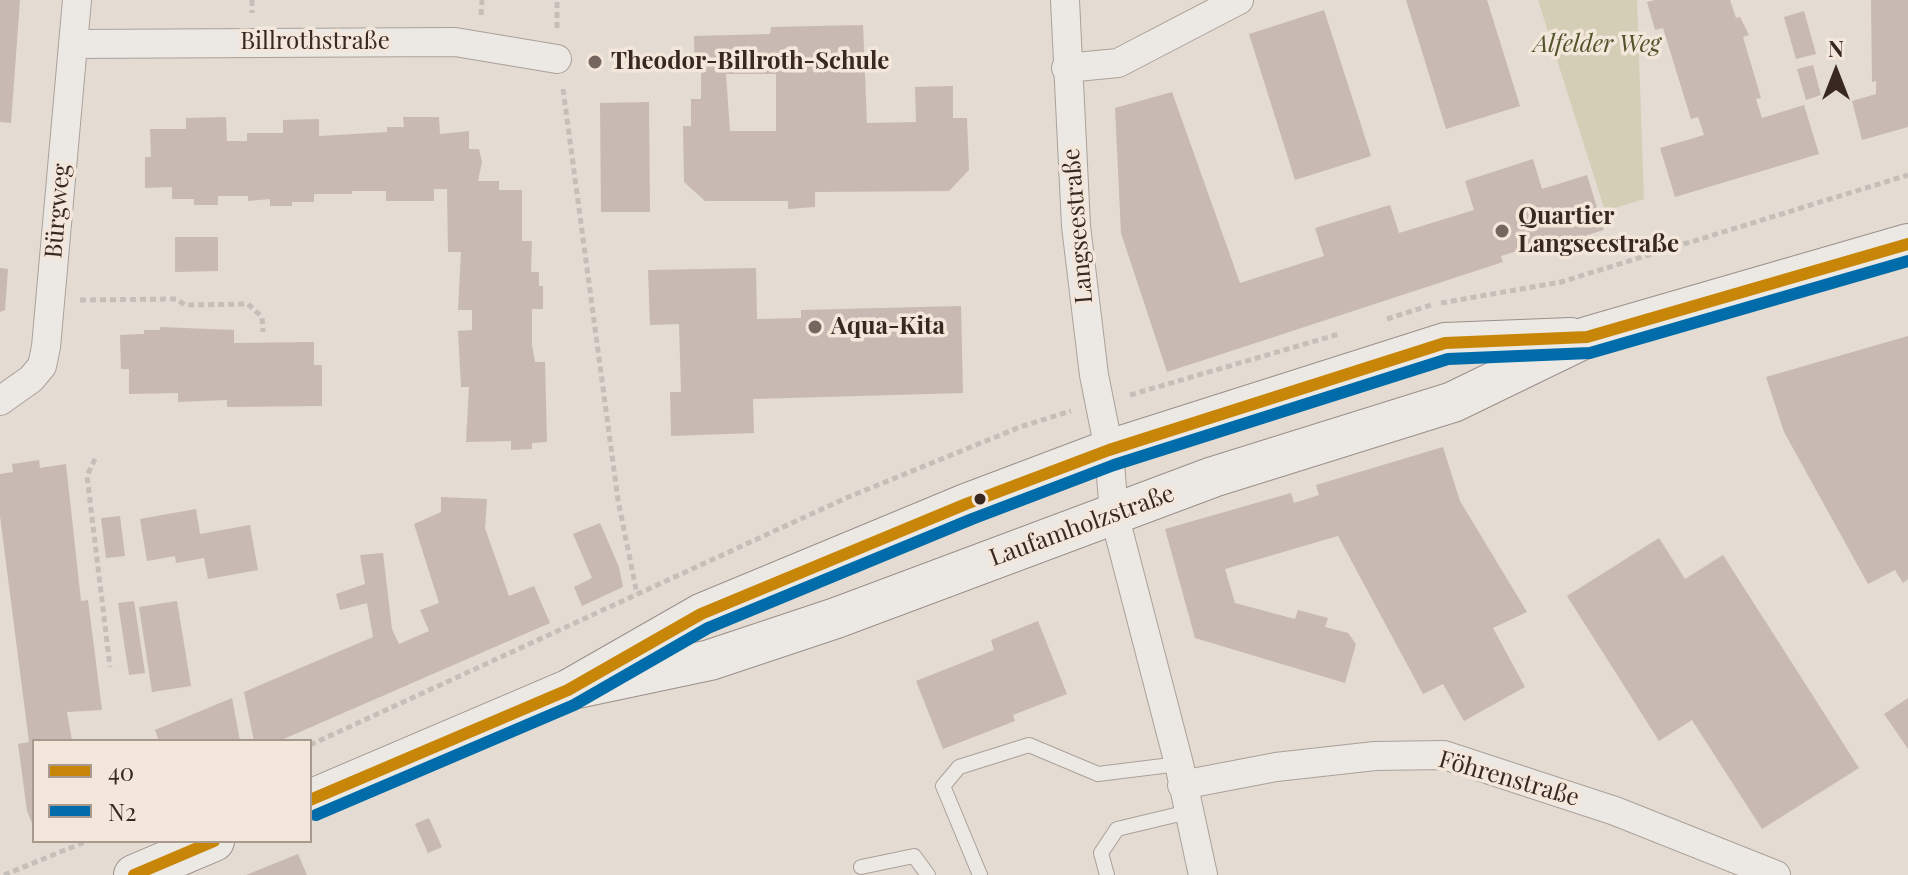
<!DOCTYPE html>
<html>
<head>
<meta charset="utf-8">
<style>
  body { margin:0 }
  #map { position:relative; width:1908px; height:875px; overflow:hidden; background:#e4dbd2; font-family:"Playfair Display",serif }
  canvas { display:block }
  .legend { position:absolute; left:32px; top:739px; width:280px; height:104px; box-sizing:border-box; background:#f3e6da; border:2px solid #a99a90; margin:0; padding:10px 14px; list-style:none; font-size:24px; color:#392822 }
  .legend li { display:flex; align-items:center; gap:16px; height:40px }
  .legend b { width:40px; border:2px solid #a99a90 }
  .north { position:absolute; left:1796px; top:32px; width:80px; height:80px; -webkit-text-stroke:6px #f3e6da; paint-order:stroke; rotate:0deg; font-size:22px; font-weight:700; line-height:32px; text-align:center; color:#392822 }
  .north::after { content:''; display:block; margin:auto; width:28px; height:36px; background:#392822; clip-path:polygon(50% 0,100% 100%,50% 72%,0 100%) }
</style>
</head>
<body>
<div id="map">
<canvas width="1908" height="875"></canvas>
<ul class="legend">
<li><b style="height:10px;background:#c88608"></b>40</li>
<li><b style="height:10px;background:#006ca9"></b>N2</li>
</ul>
<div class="north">N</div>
</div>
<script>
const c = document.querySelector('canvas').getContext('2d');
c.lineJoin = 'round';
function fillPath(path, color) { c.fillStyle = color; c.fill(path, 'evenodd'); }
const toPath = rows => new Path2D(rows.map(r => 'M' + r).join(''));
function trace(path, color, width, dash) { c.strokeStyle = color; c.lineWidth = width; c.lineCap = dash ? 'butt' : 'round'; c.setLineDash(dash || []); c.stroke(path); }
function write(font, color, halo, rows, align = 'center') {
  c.font = font + ' "Playfair Display",serif'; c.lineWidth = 7; c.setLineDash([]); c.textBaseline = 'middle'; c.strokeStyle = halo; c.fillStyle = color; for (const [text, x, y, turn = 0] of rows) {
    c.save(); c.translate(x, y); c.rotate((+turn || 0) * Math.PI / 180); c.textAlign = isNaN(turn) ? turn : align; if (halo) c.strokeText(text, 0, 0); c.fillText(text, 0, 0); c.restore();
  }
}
fillPath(toPath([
  [1538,0,1637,0,1644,199,1605,211]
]), '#d5ceb6');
fillPath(toPath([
  [0,0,20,0,11,123,0,122],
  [1406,0,1487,0,1520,106,1446,129],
  [1655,0,1730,0,1736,18,1740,17,1749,35,1743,37,1761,98,1756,99,1762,118,1804,105,1819,154,1675,197,1660,148,1704,135,1698,117,1691,119,1663,28,1655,30,1647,2],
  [1871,0,1908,0,1908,127,1862,140,1852,101,1876,94,1876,81,1872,82],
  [1324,10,1371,156,1295,180,1249,34],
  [1804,11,1816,54,1796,59,1784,17],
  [863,25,867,123,916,122,915,87,953,86,953,118,967,118,969,170,949,191,815,192,815,207,788,209,788,201,705,201,684,182,683,126,691,126,691,99,701,99,701,72,695,73,694,36,770,34,771,27],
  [726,74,776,74,776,131,730,131],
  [1813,65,1821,95,1806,100,1797,69],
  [1172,92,1240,283,1324,256,1315,228,1390,205,1399,233,1474,210,1465,181,1533,159,1542,189,1587,175,1604,230,1555,245,1553,240,1501,256,1503,262,1167,372,1121,233,1115,108],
  [649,102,650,212,601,212,600,103],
  [226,117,227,141,247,141,247,133,283,133,283,120,319,119,319,136,387,132,387,127,404,127,403,117,439,117,440,134,469,131,469,149,479,149,482,162,478,181,499,181,499,190,522,190,522,241,532,241,531,272,539,272,539,286,543,286,543,309,532,309,532,345,535,362,545,362,547,442,532,443,532,449,511,450,511,441,466,442,469,387,461,387,458,331,472,330,472,310,458,310,461,252,448,252,447,189,434,189,434,201,386,201,386,191,352,191,352,194,314,194,314,202,292,202,292,206,270,206,270,199,248,201,248,196,218,196,218,205,194,205,194,199,172,199,172,187,145,188,145,157,151,157,150,129,186,129,186,118],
  [175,237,218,237,218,271,175,272],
  [0,268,8,269,5,310,0,312],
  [756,268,757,319,801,318,801,310,961,306,963,393,753,399,754,433,671,436,670,392,681,392,679,324,650,325,648,270],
  [160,327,234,330,234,343,314,342,314,365,322,365,322,406,227,407,227,400,178,402,178,393,129,394,129,369,121,369,120,335,144,334,144,330,160,330],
  [1908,336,1908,579,1903,583,1895,570,1868,584,1784,432,1766,377],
  [1443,447,1460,501,1527,612,1493,628,1525,687,1464,721,1443,684,1423,694,1338,536,1225,569,1235,603,1295,619,1298,610,1328,618,1325,627,1348,633,1356,644,1345,683,1195,638,1165,529,1291,493,1294,503,1319,495,1316,485],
  [39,460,40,468,66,464,81,601,88,600,102,710,67,712,72,741,34,741,34,828,27,811,18,744,29,742,0,516,0,474,13,472,12,464],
  [441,497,487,499,485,528,509,596,534,586,550,623,279,741,254,741,244,692,373,637,367,603,340,610,336,594,365,584,360,555,383,553,392,629,399,644,429,631,420,610,439,603,414,524,441,512],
  [196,509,200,534,250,525,258,570,208,579,204,558,176,563,175,556,147,561,140,519],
  [120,516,125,556,106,558,101,518],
  [600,523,619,567,623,587,582,606,574,587,592,578,573,534],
  [1659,538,1685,579,1723,555,1859,768,1762,829,1692,720,1659,741,1567,596],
  [134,601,145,673,129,675,118,603],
  [177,601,191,686,152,692,139,607],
  [1038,621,1067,694,1013,715,1015,721,943,749,916,681,994,650,991,640],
  [232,698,240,741,159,741,155,730],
  [1908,698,1908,749,1884,714],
  [429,818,442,847,428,853,415,824],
  [298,854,307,875,246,875]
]), '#c8b9b3');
const lane = toPath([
  [861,867,914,856,928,875],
  [980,875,943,786,959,767,1029,745,1098,774,1179,764],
  [1107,875,1101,853,1117,829,1188,812]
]);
const street = toPath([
  [1065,0,1076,226,1094,375,1109,450,1114,514,1179,764,1203,875],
  [73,44,455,42,557,59],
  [1066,68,1118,63,1239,0],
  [0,401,31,379,42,366,46,347,77,0],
  [1182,785,1276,767,1375,756,1444,755,1615,811,1776,875]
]);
const secondary = toPath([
  [568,690,710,660,836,618,1213,477,1453,402,1587,337,1908,244],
  [310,800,568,690,701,614,966,504,1109,450,1445,343,1571,338],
  [134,875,214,841]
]);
trace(lane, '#aaa19a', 16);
trace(street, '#aaa19a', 30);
trace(secondary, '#9a908a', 42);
trace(toPath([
  [252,0,252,13],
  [481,15,482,0],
  [557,28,557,0],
  [563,89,618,500,637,594],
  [80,300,176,299,185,305,248,304,262,317,263,332],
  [1441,303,1561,282,1908,175],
  [1387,319,1431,305],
  [1130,395,1339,334],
  [95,459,87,476,110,667],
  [310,745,846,498,1020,427,1071,411],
  [4,875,87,841]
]), '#c5bfba', 5, [6, 4]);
trace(lane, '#ece8e3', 14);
trace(street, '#ece8e3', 28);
trace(secondary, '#ece8e3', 40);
trace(toPath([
  [310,800,568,690,701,614,966,504,1109,450,1445,343,1587,337,1908,244],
  [134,875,214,841]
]), '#c88608', 12);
trace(toPath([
  [316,815,574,705,708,628,972,519,1114,465,1448,359,1590,353,1908,261]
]), '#006ca9', 12);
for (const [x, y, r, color] of [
  [595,62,8,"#756760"],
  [1502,231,8,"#756760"],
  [815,327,8,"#756760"],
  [980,499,7,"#392822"]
]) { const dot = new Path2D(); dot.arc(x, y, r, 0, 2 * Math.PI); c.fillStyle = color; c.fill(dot); trace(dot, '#f3e6da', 3); }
write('24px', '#392822', '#f3e6da', [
  ["Billrothstraße",315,42],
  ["Bürgweg",58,211,-85],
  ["Langseestraße",1078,226,-95],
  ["Laufamholzstraße",1082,526,-20],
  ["Föhrenstraße",1509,779,16]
]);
write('italic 24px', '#52532b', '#f3e6da', [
  ["Alfelder Weg",1597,45]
]);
write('bold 24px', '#392822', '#f3e6da', [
  ["Theodor-Billroth-Schule",611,62],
  ["Quartier",1518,217],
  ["Langseestraße",1518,245],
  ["Aqua-Kita",831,327]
], 'left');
</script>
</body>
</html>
